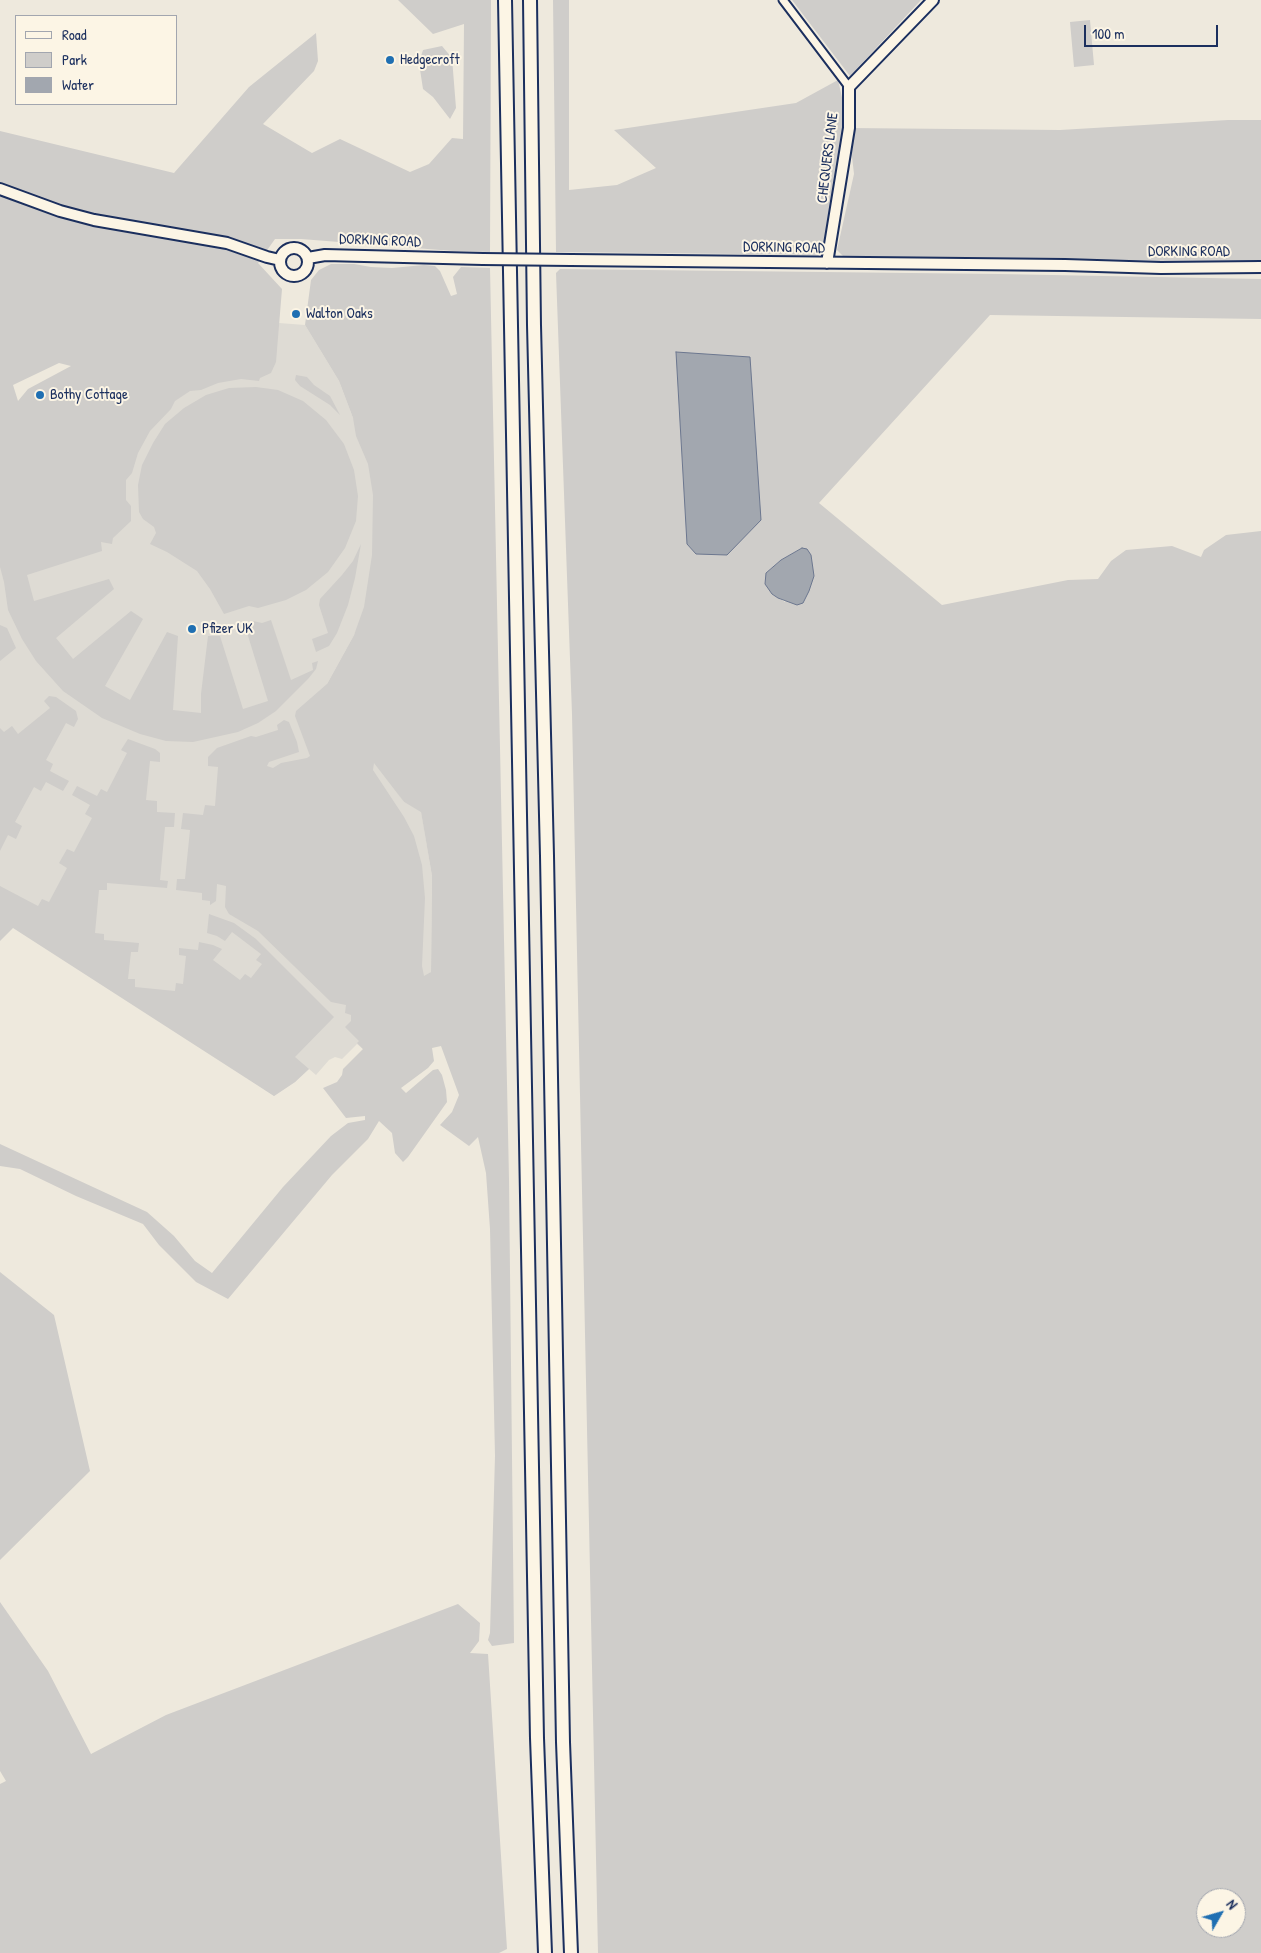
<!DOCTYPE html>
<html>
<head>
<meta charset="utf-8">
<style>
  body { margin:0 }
  #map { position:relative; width:1261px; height:1953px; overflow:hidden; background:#eee9dd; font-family:"Patrick Hand",sans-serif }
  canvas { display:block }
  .legend { position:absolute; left:15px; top:15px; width:162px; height:90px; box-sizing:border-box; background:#fcf5e5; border:1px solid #a2a6af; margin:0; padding:6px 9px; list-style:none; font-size:15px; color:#1b2f5e }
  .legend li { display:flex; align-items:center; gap:10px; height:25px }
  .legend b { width:25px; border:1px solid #a2a6af }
  .north { position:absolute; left:1196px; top:1888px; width:50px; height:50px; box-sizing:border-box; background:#fcf5e5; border:1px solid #a2a6af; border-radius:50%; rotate:52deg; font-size:14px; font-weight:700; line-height:20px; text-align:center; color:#1b2f5e }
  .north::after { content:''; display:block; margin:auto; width:18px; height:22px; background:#1f6fb2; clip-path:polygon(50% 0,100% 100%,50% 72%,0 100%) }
  .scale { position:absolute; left:1084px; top:25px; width:134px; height:22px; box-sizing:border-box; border:2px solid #1b2f5e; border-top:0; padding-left:6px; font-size:15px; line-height:18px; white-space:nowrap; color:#1b2f5e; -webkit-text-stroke:4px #fcf5e5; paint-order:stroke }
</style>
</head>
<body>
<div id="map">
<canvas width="1261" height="1953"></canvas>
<ul class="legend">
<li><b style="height:6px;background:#fcf5e5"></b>Road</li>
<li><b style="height:14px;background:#cfcdca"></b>Park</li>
<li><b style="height:14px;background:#a2a7af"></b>Water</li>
</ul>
<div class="north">N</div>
<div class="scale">100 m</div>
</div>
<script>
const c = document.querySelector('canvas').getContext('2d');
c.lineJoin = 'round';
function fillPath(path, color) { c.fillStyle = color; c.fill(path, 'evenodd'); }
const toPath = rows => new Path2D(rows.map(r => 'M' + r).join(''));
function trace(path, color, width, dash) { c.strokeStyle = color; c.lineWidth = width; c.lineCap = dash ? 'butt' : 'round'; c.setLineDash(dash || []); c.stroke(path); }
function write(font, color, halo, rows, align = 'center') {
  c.font = font + ' "Patrick Hand",sans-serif'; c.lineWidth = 4; c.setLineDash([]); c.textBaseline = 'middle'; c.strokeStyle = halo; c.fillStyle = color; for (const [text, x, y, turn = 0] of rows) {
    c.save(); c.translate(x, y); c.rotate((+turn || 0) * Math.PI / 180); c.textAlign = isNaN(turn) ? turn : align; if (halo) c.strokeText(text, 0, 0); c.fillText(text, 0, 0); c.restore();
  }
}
fillPath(toPath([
  [279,323,305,325,339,381,353,418,413,512,354,635,327,684,404,802,421,811,432,876,431,972,363,1049,357,1044,342,1059,335,1057,329,1060,316,1075,309,1069,295,1082,274,1096,0,912,0,494]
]), '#dedbd4');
fillPath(toPath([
  [398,0,491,0,490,252,453,251,301,239,275,239,258,263,282,289,276,362,271,373,260,378,259,381,241,379,218,383,201,390,190,391,175,401,171,409,150,431,138,453,132,473,126,480,126,500,131,506,131,521,113,538,112,544,101,542,102,551,27,575,34,601,109,579,114,589,56,638,73,659,131,611,143,619,105,686,130,700,167,632,178,636,173,710,201,713,201,694,208,636,220,636,243,709,268,701,245,626,253,621,262,623,271,620,291,680,313,670,312,663,318,661,316,669,308,679,276,711,258,723,238,732,193,742,166,741,140,734,102,718,63,691,36,661,22,639,8,610,4,582,0,567,0,131,174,173,249,87,316,33,318,61,314,71,263,124,312,153,340,139,410,172,429,164,452,138,463,139,464,24,433,34],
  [59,363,71,366,28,389,18,401,13,385],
  [553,0,569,0,569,190,617,185,656,168,614,130,796,103,838,80,849,128,1060,130,1228,120,1261,120,1261,265,844,257,837,250,854,174,849,131,829,255,556,252],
  [792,0,921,0,850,76],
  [1090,20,1094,65,1074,67,1070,22],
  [442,46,452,58,456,108,450,119,433,97,423,89,419,63,423,50],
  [331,264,354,264,371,267,392,268,424,265,435,266,440,271,451,296,457,294,453,277,461,267,490,268,509,1179,514,1643,492,1646,488,1640,490,1633,495,1456,490,1229,486,1173,478,1137,469,1146,440,1125,452,1112,459,1095,441,1046,432,1048,434,1061,428,1068,401,1088,406,1093,433,1070,438,1069,442,1075,446,1090,447,1102,408,1157,403,1162,395,1153,392,1133,379,1121,368,1139,332,1175,228,1299,196,1282,159,1245,143,1224,76,1196,20,1169,0,1166,0,1144,147,1212,174,1236,195,1261,212,1273,283,1187,331,1136,348,1123,365,1120,365,1116,346,1118,323,1088,337,1082,342,1075,343,1069,363,1049,357,1043,359,1041,345,1027,351,1021,351,1015,345,1013,346,1005,331,1002,258,931,229,914,225,907,226,886,217,884,216,901,210,905,210,901,202,900,202,893,176,890,177,879,185,879,190,830,181,829,183,813,203,815,205,805,215,806,218,767,208,766,208,757,217,748,251,736,256,737,278,730,277,725,284,720,289,722,297,742,299,752,269,762,267,766,273,768,281,763,307,758,310,756,295,716,296,711,327,684,354,635,364,607,372,555,373,495,368,464,356,436,353,418,339,381,305,325,311,280,319,270],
  [374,763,404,802,421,812,432,876,431,972,424,976,422,966,425,898,422,865,414,836,404,817,373,770],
  [560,269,999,274,1261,279,1261,319,990,315,819,503,942,605,1068,580,1098,579,1111,561,1126,550,1172,546,1201,557,1204,550,1226,535,1261,531,1261,1953,598,1953,572,714,556,273],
  [802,548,785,602,772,594,766,573,781,560],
  [1206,1898,1236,1898,1236,1928,1206,1928],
  [296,375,307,377,314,385,330,396,340,415,330,405,300,386,295,380],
  [256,387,278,390,303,401,326,420,344,444,354,470,358,496,356,521,345,548,328,572,306,590,286,600,258,608,249,606,224,614,210,589,197,571,167,552,150,544,156,533,154,527,143,519,139,512,138,485,142,465,153,443,165,424,184,408,206,395,229,388],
  [361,544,355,578,348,605,337,633,329,646,316,652,312,639,328,633,319,605,320,599,342,575,353,561],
  [0,625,7,628,16,648,0,661],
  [49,696,56,697,76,711,78,719,74,727,66,723,46,760,53,764,50,771,69,781,63,791,46,782,41,791,34,787,15,822,22,826,16,839,8,835,0,851,0,728,4,732,12,726,18,734,50,708,44,701],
  [128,739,155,749,160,753,160,762,150,761,146,800,157,801,157,812,175,813,174,827,165,827,160,880,168,881,167,888,107,883,107,890,99,890,95,933,104,934,104,940,139,943,138,952,131,952,128,979,135,979,135,987,175,991,176,983,183,984,186,956,179,955,179,948,198,950,199,942,213,945,222,949,213,960,240,980,245,974,251,978,262,964,256,960,261,954,232,932,225,941,217,936,207,933,209,914,234,923,256,939,334,1017,295,1057,309,1069,295,1082,274,1096,13,928,0,941,0,886,38,906,42,899,49,902,67,868,59,863,67,849,74,852,92,818,85,814,90,805,72,795,77,786,97,796,101,789,107,792,127,753,121,750],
  [0,1272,54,1315,90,1471,0,1560],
  [0,1602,48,1671,91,1754,166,1715,458,1604,480,1623,479,1641,470,1653,488,1654,507,1949,499,1953,0,1953,0,1784,6,1781,0,1771]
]), '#cfcdca');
const water = toPath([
  [676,352,750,357,761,520,727,555,696,554,687,544,676,352],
  [802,548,807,549,811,555,814,576,809,591,803,603,797,605,778,598,772,594,765,584,766,573,781,560,802,548]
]);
fillPath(water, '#a2a7af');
trace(water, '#6c778f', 1);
const minor = toPath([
  [783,0,849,87]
]);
const secondary = toPath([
  [0,189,60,211,94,220,227,243,267,257,280,260],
  '280 262a14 14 0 1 1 28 0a14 14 0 1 1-28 0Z',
  [308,258,325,255,483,259],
  [571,260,1065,265,1161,268,1261,267],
  [827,263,849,128,849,87,933,0]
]);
const motorway = toPath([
  [505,0,537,1738,545,1953],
  [530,0,534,325,547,856,563,1742,571,1953]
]);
trace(minor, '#1b2f5e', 11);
trace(secondary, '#1b2f5e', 14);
trace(motorway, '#1b2f5e', 16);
trace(minor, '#fcf5e5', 7);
trace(secondary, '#fcf5e5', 10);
trace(motorway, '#fcf5e5', 12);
const secondaryBridge = toPath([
  [483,259,571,260]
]);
trace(secondaryBridge, '#1b2f5e', 14, []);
trace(secondaryBridge, '#fcf5e5', 10);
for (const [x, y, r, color] of [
  [390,60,5,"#1f6fb2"],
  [296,314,5,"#1f6fb2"],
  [40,395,5,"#1f6fb2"],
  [192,629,5,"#1f6fb2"]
]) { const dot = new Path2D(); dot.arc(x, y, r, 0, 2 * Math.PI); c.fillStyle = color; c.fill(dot); trace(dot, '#fcf5e5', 2); }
write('15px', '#1b2f5e', '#fcf5e5', [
  ["Hedgecroft",400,60],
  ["Walton Oaks",306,314],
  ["Bothy Cottage",50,395],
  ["Pfizer UK",202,629]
], 'left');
write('15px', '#1b2f5e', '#fcf5e5', [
  ["CHEQUERS LANE",828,158,-83],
  ["DORKING ROAD",380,241,2],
  ["DORKING ROAD",784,248,1],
  ["DORKING ROAD",1189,252]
]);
</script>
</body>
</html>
